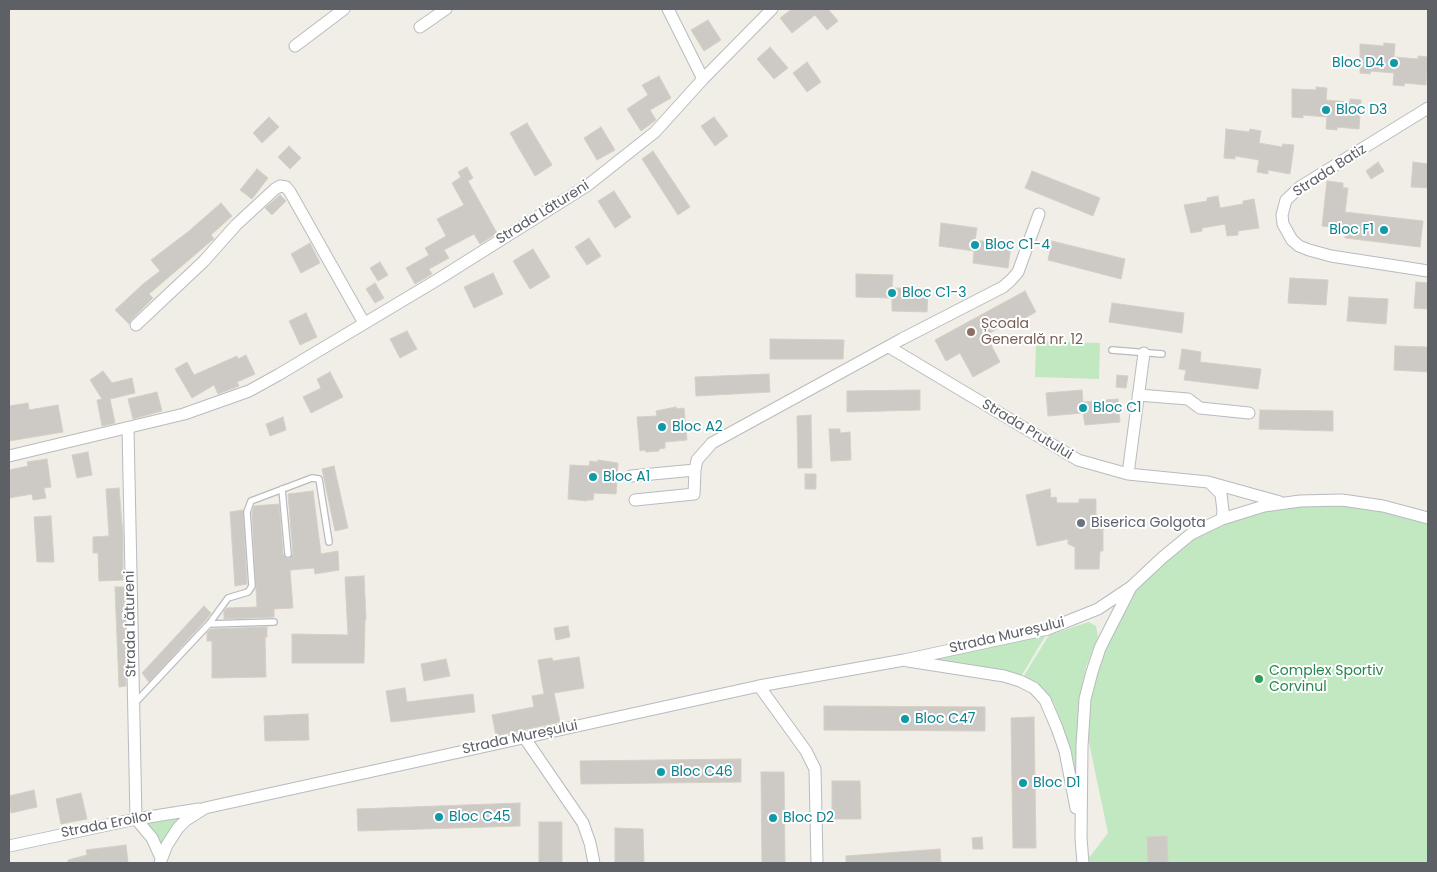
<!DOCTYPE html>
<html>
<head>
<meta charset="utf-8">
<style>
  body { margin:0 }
  #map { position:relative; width:1437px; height:872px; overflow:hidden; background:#f0eee6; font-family:Poppins,sans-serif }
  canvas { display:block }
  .frame { position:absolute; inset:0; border:10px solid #5d6166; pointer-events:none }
</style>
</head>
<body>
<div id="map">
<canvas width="1437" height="872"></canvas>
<div class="frame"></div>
</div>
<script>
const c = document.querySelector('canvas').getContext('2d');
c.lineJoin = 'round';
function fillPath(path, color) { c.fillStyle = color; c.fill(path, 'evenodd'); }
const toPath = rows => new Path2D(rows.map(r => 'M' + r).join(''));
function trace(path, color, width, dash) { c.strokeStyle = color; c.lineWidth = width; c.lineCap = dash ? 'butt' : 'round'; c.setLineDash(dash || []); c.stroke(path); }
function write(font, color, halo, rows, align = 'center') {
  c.font = font + ' Poppins,sans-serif'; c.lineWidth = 4; c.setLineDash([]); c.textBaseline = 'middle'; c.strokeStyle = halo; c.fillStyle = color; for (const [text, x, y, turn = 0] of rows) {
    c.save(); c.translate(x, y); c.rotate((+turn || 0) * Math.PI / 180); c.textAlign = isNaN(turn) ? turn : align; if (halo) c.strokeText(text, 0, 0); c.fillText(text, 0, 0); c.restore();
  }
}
fillPath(toPath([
  [1036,341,1100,343,1099,379,1035,377],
  [1342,500,1428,518,1428,863,1085,863,1108,833,1083,714,1088,686,1131,587,1177,545,1246,511],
  [1089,622,1096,626,1098,637,1086,667,1080,695,1078,733,1079,791,1063,728,1054,704,1048,695,1022,679,1049,635],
  [1046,635,1020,678,934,663,933,658],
  [180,818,172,826,162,849,144,823]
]), '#c2e8c2');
const building = toPath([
  [792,9,828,9,838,21,827,30,815,15,792,33,780,18,792,9],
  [708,20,721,40,704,51,691,30,708,20],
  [1384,43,1395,44,1394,57,1418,59,1418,56,1428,57,1426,85,1405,83,1404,86,1393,85,1394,73,1371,71,1370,74,1360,73,1360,44,1384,46,1384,43],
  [770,47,788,68,774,79,757,59,770,47],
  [807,62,821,82,807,92,793,73,807,62],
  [659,76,671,98,650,110,656,120,641,131,627,109,648,95,642,85,659,76],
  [1316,87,1327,88,1326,100,1350,102,1350,99,1361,100,1359,129,1337,127,1337,130,1326,129,1327,117,1303,115,1303,118,1292,117,1292,89,1316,90,1316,87],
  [269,117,279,127,262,143,253,133,269,117],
  [714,117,728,136,715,146,701,126,714,117],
  [527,123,552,165,535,176,510,133,527,123],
  [601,127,615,150,597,160,584,138,601,127],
  [1226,129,1249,132,1250,129,1261,131,1259,143,1282,147,1283,144,1294,145,1290,174,1268,170,1268,174,1257,172,1259,160,1235,156,1235,159,1224,158,1226,129],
  [289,146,301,158,290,169,278,157,289,146],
  [653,151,690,207,678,215,642,159,653,151],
  [1378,162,1384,171,1371,179,1366,171,1378,162],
  [1413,162,1428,164,1428,188,1411,187,1413,162],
  [467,167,473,178,468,181,497,233,480,244,474,234,444,250,449,258,429,269,432,274,415,284,406,268,429,255,425,248,446,236,437,219,464,205,452,183,461,177,458,172,467,167],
  [257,169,268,178,252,199,240,190,257,169],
  [1032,171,1100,198,1093,216,1025,188,1032,171],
  [1327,181,1343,183,1343,188,1348,188,1345,212,1423,221,1420,247,1345,238,1346,229,1322,226,1327,181],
  [614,191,631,217,615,228,598,201,614,191],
  [280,195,286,201,272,215,265,208,280,195],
  [1218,196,1220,208,1243,204,1243,201,1254,199,1259,228,1238,231,1238,235,1227,236,1225,224,1202,228,1202,231,1191,233,1184,205,1207,201,1207,198,1218,196],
  [221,203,232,216,211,235,214,239,211,241,149,294,153,298,131,320,129,324,115,310,143,284,160,271,151,260,189,231,221,203],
  [941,223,977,228,975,240,1011,245,1008,268,973,263,974,251,939,246,941,223],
  [589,238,601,256,587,265,575,247,589,238],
  [1052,241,1125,259,1121,279,1048,260,1052,241],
  [310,243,320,263,301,273,291,254,310,243],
  [533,249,550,277,530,289,513,261,533,249],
  [380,262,388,275,378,281,370,268,380,262],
  [493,273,503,294,474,308,464,287,493,273],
  [856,274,893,275,892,288,928,289,927,312,892,311,892,298,856,297,856,274],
  [1290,278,1328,280,1326,305,1288,303,1290,278],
  [1416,282,1428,283,1428,309,1414,308,1416,282],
  [375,283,384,298,375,303,366,289,375,283],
  [1025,291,1036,312,1023,319,1021,316,986,335,1000,362,973,377,960,353,946,361,935,340,1025,291],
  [1349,297,1388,299,1386,324,1347,321,1349,297],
  [1112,303,1184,313,1182,333,1109,322,1112,303],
  [306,313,317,337,300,345,289,321,306,313],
  [407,331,417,349,400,358,390,339,407,331],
  [770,339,844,340,843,359,770,359,770,339],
  [1395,346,1428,347,1428,372,1394,370,1395,346],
  [1182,349,1201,352,1200,362,1261,369,1258,389,1184,380,1186,370,1179,369,1182,349],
  [246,355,255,374,237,382,239,386,218,394,214,385,192,398,175,369,187,362,194,375,237,356,238,359,246,355],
  [103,371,112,383,132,378,135,393,110,399,115,423,102,426,97,400,102,399,90,380,103,371],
  [330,372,343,397,311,413,303,397,321,388,317,379,330,372],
  [769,374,770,392,696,396,695,377,769,374],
  [1117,375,1128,376,1126,388,1116,387,1117,375],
  [920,390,920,410,847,412,847,391,920,390],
  [1082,390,1083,402,1118,399,1120,422,1085,425,1083,413,1048,416,1046,393,1082,390],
  [157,392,162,411,133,419,128,399,157,392],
  [28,403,29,410,58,405,63,432,9,441,9,406,28,403],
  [676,407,676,409,684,408,687,440,665,442,665,448,659,449,659,451,646,452,645,450,640,451,637,417,657,416,656,411,676,407],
  [1260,410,1333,411,1333,431,1259,429,1260,410],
  [811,415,812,468,798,468,797,416,811,415],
  [283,417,286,430,270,436,266,424,283,417],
  [829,429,840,429,840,433,850,432,851,460,831,461,829,429],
  [88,452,92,475,77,478,72,455,88,452],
  [47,459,51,487,44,488,46,498,33,500,32,494,9,498,9,470,28,466,27,462,47,459],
  [598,460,618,463,616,494,594,493,593,500,587,500,587,501,568,499,570,465,589,466,590,461,598,462,598,460],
  [334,466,348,528,335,531,322,469,334,466],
  [805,474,816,474,816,489,805,489,805,474],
  [119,488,123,535,123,580,99,581,98,553,93,553,93,537,109,536,106,489,119,488],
  [1050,489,1051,498,1056,497,1057,503,1079,503,1079,499,1096,499,1096,526,1103,526,1103,551,1100,551,1099,569,1075,569,1075,547,1068,544,1068,539,1037,546,1026,495,1050,489],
  [313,491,321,554,338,551,339,570,315,574,314,568,290,570,293,608,274,609,274,617,224,619,224,611,227,608,257,607,252,513,254,506,279,504,283,554,286,558,289,559,293,554,288,494,313,491],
  [243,510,247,584,235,586,230,512,243,510],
  [51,516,54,562,37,562,34,517,51,516],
  [364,576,366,619,365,620,364,663,292,663,292,634,348,635,345,577,364,576],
  [115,587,124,587,126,686,119,687,115,587],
  [204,606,211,613,205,621,149,682,142,673,204,606],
  [568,626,570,637,556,640,554,628,568,626],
  [267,627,267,637,265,637,266,677,212,678,212,641,207,641,207,633,211,629,267,627],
  [579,657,584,688,554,693,560,722,496,736,492,715,534,707,532,696,544,694,538,660,552,658,553,661,579,657],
  [446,659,450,676,424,681,421,664,446,659],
  [405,688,407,702,473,694,475,712,391,722,386,691,405,688],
  [824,706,985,707,985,731,824,730,824,706],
  [308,714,309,740,265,741,264,716,308,714],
  [1034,717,1036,848,1013,848,1011,718,1034,717],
  [741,759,741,782,581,784,580,761,741,759],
  [761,772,784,772,785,863,762,863,761,772],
  [832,781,860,781,861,819,832,819,832,781],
  [34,790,37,807,11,813,9,796,34,790],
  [81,793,87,819,61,824,56,799,81,793],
  [520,803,520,826,358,831,357,809,520,803],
  [539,822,562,822,562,863,539,863,539,822],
  [615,828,643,829,644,863,615,863,615,828],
  [1167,836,1168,863,1148,863,1147,837,1167,836],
  [982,837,983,849,973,849,972,838,982,837],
  [126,845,128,863,68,863,68,860,87,855,86,850,126,845],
  [940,849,941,863,846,863,846,856,940,849]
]);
fillPath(building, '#cdcac5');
trace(building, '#d5cfc4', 1);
const lane = toPath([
  [1112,350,1162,354],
  [282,489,288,554],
  [209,624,228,598,248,592,252,586,247,512,251,501,312,478,319,479,329,542],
  [134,704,209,624,274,622]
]);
const street = toPath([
  [668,9,703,79],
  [420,27,446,9],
  [295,46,344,9],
  [1428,108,1300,187,1286,200,1282,215,1283,224,1292,240,1299,246,1309,250,1331,256,1428,271],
  [136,325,204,261,236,225,275,189,280,186,286,187,290,192,364,323],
  [889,347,1078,460,1128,474,1208,482,1280,502],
  [1138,395,1188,399,1200,408,1249,413],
  [128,428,136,819],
  [9,456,184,414,249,391,278,375,437,280,588,185,655,132,703,79,772,9],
  [1128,474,1144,353],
  [631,476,695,470],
  [1210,483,1221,494,1223,511,1222,519],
  [635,500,694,494,695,470,697,460,712,443,902,339,1003,287,1011,280,1018,272,1039,214],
  [908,661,1004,676,1020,681,1034,688,1045,700,1057,728,1065,751,1076,808],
  [759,686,806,751,815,769,817,863],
  [524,737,583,823,590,843,594,863],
  [136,819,152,838,161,858],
  [9,846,136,819,199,809],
  [160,863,167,845,178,828,186,820,205,808,759,686,904,660,1048,629,1098,609,1131,587],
  [1083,863,1081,838,1082,746,1085,699,1092,672,1100,648,1131,587,1163,557,1191,534,1222,519,1264,506,1300,501,1342,500,1383,506,1428,518]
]);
trace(lane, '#b8bbbf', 8);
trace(street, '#b8bbbf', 13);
trace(lane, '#fff', 5.5);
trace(street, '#fff', 11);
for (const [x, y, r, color] of [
  [1394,63,5,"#0f9aa8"],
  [1326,110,5,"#0f9aa8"],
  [1384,230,5,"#0f9aa8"],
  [975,245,5,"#0f9aa8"],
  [892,293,5,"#0f9aa8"],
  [971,332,5,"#8d6e63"],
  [1083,408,5,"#0f9aa8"],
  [662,427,5,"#0f9aa8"],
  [593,477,5,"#0f9aa8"],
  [1081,523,5,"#6b7280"],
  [1259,679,5,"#2e9e5b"],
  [905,719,5,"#0f9aa8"],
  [661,772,5,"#0f9aa8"],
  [1023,783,5,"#0f9aa8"],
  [439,817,5,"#0f9aa8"],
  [773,818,5,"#0f9aa8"]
]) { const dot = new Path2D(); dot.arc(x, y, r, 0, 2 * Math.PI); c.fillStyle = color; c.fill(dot); trace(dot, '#fff', 2); }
write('14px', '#0d838f', '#fff', [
  ["Bloc D4",1384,63,"right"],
  ["Bloc D3",1336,110],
  ["Bloc F1",1374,230,"right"],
  ["Bloc C1-4",985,245],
  ["Bloc C1-3",902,293],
  ["Bloc C1",1093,408],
  ["Bloc A2",672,427],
  ["Bloc A1",603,477],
  ["Bloc C47",915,719],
  ["Bloc C46",671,772],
  ["Bloc D1",1033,783],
  ["Bloc C45",449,817],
  ["Bloc D2",783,818]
], 'left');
write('14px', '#5d6166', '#fff', [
  ["Strada Batiz",1330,171,-33],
  ["Strada Lătureni",543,213,-32],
  ["Strada Prutului",1027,430,31],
  ["Strada Lătureni",131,624,-91],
  ["Strada Mureșului",1007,636,-13],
  ["Strada Mureșului",520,738,-12],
  ["Strada Eroilor",107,825,-11]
]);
write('14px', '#785e54', '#fff', [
  ["Școala",981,324],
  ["Generală nr. 12",981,340]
], 'left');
write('14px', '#5b616d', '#fff', [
  ["Biserica Golgota",1091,523]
], 'left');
write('14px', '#27864d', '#fff', [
  ["Complex Sportiv",1269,671],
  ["Corvinul",1269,687]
], 'left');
</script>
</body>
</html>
